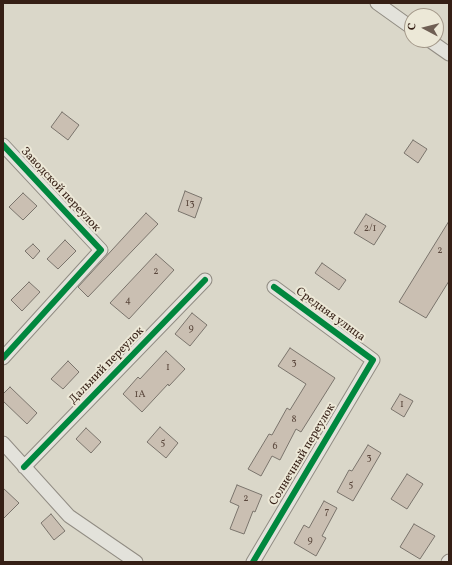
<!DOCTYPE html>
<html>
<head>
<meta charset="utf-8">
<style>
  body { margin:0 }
  #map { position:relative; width:452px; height:565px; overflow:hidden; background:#dad7c9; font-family:Vollkorn,serif }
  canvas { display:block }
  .frame { position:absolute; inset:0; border:4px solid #351f15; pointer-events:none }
  .north { position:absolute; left:404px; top:8px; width:40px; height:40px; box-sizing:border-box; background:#ece8d7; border:1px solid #a39889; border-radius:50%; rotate:277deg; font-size:11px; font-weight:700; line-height:16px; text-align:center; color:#351f15 }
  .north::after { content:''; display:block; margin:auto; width:14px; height:18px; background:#6f5f54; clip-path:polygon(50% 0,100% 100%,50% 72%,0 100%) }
</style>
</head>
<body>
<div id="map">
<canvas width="452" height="565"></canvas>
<div class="frame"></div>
<div class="north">С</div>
</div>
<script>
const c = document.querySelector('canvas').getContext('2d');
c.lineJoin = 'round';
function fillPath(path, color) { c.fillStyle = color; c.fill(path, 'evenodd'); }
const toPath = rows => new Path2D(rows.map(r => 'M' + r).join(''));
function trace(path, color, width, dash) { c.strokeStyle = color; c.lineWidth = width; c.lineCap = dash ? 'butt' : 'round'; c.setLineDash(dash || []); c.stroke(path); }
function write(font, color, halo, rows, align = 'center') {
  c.font = font + ' Vollkorn,serif'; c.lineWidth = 4; c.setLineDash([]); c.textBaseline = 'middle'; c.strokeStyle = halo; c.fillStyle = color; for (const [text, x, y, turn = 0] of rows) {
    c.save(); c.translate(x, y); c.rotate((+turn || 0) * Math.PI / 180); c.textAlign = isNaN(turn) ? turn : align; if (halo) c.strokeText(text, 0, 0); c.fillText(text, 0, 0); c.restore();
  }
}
const building = toPath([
  [62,112,79,125,68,140,51,127,62,112],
  [413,140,427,149,418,163,404,153,413,140],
  [185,191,202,198,195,218,178,211,185,191],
  [23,193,37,206,23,220,9,207,23,193],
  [146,213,158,224,88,297,78,287,146,213],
  [366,214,386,226,374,245,354,233,366,214],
  [449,221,449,281,426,318,399,302,449,221],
  [65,240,76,251,58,269,47,259,65,240],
  [33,244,40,251,33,259,25,251,33,244],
  [156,254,174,270,129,319,110,303,156,254],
  [322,263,346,280,339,290,315,273,322,263],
  [29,282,40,292,22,311,11,300,29,282],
  [192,313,207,325,190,346,175,334,192,313],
  [290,348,335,378,301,432,296,429,280,460,272,456,261,476,248,469,269,434,272,435,287,408,290,410,306,384,278,366,290,348],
  [166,351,185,369,169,386,168,384,142,412,123,394,138,377,140,379,166,351],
  [68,361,79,372,63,389,51,379,68,361],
  [10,387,37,413,27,424,3,401,3,394,10,387],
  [400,394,413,401,404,417,391,409,400,394],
  [160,427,178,443,166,458,147,442,160,427],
  [86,428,101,442,91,453,76,439,86,428],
  [368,445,381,453,353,501,337,492,349,470,352,471,368,445],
  [407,474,423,484,407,509,391,499,407,474],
  [237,485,262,495,255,512,253,511,244,534,230,529,239,506,230,502,237,485],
  [3,488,19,503,3,519,3,488],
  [324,501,337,508,322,536,326,538,316,556,294,543,304,525,309,528,324,501],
  [51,514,65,531,54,540,41,523,51,514],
  [414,524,435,536,420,559,400,547,414,524]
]);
fillPath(building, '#cabfb2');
trace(building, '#7a746c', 1);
const minor = toPath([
  [377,3,412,28],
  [429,40,449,54],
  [3,145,101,250,3,358],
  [3,443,69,516,136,562],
  [24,467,205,280],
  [253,562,373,360,274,287],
  [448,562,449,561]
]);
trace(minor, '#918c83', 15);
trace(minor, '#e3e2db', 13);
trace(toPath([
  [3,145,101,250,3,358],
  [24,467,205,280],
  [253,562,373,360,274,287]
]), '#00873e', 6);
write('10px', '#5a473c', null, [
  ["13",190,204],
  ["2/1",370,229],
  ["2",440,251],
  ["2",156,272],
  ["4",128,301],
  ["9",191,329],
  ["3",294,363],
  ["1",168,368],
  ["1А",140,395],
  ["1",402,405],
  ["8",294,420],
  ["5",163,443],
  ["6",275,447],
  ["3",369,458],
  ["5",351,485],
  ["2",246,499],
  ["7",327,512],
  ["9",310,541]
]);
write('12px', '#351f15', '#ece8d7', [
  ["Заводской переулок",60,190,47],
  ["Средняя улица",330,315,36],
  ["Дальний переулок",107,366,-46],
  ["Солнечный переулок",303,455,-59]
]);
</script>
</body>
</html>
